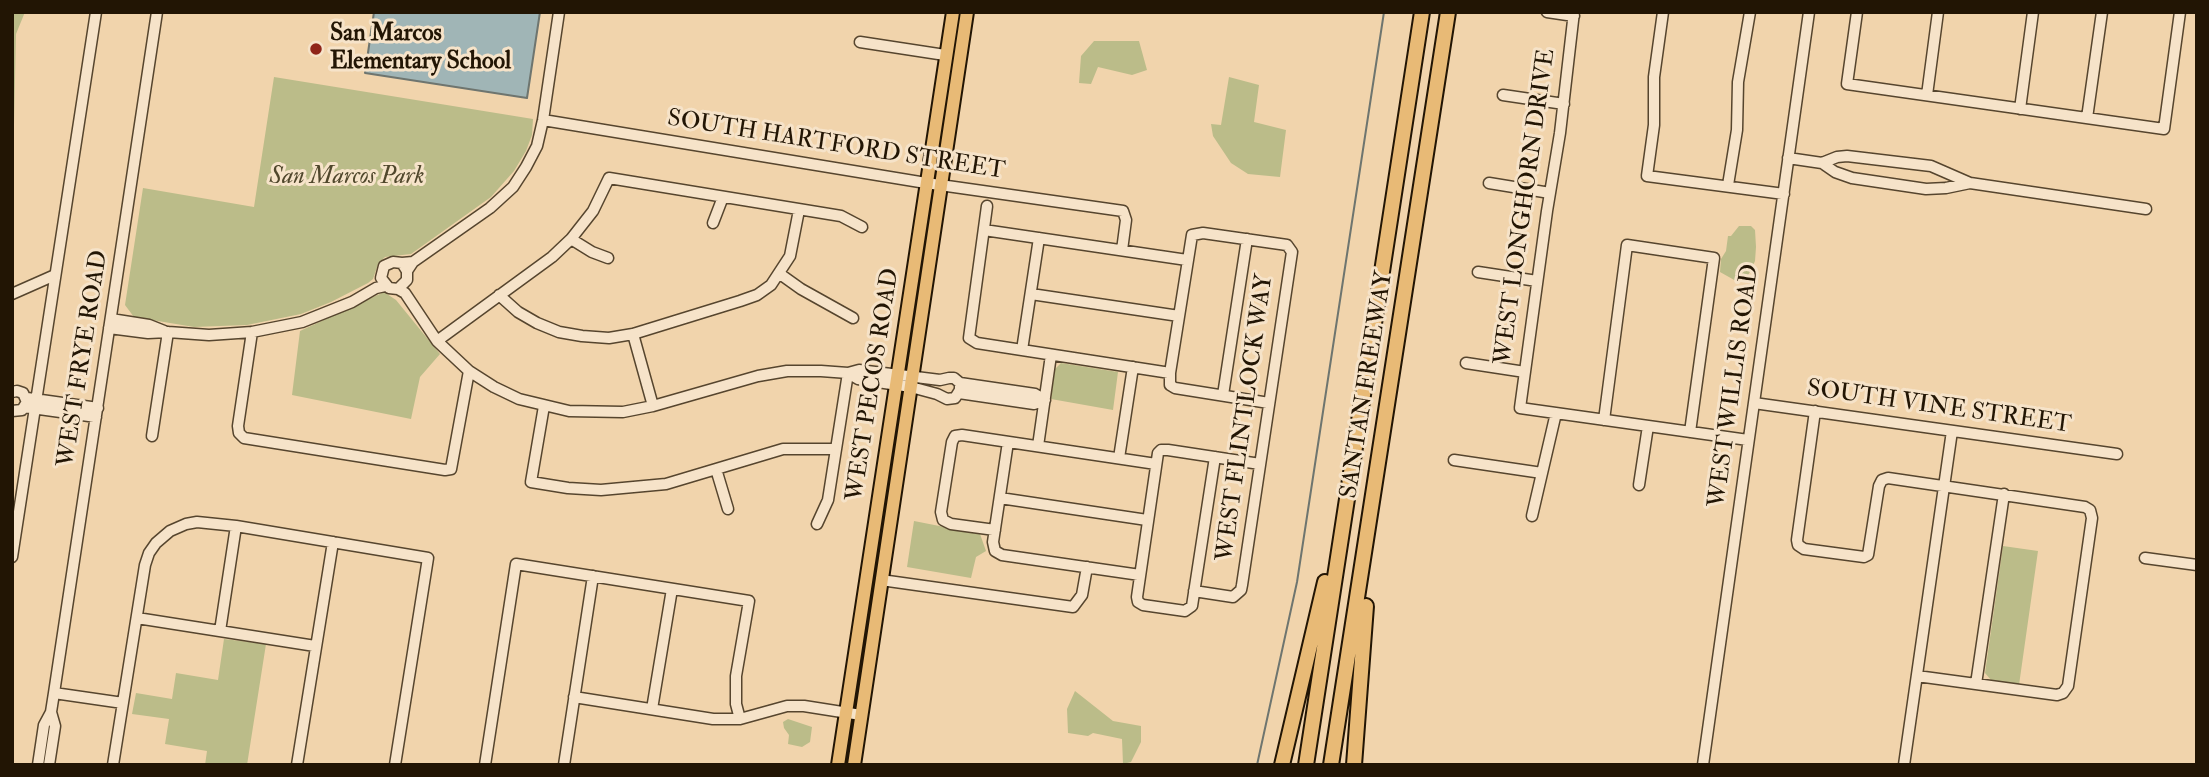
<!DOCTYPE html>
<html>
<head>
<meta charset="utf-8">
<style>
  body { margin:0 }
  #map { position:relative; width:2209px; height:777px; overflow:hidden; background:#f1d4ac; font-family:"IM FELL Double Pica",serif }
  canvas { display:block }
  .frame { position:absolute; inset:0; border:14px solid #221504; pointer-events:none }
</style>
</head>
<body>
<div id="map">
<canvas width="2209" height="777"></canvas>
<div class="frame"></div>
</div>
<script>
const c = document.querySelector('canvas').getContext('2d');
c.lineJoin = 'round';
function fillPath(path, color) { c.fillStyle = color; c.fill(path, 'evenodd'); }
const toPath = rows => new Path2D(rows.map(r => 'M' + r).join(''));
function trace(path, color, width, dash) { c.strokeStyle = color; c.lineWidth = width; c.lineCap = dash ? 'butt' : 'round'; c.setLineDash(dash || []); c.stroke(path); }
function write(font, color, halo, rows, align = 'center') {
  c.font = font + ' "IM FELL Double Pica",serif'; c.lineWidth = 6; c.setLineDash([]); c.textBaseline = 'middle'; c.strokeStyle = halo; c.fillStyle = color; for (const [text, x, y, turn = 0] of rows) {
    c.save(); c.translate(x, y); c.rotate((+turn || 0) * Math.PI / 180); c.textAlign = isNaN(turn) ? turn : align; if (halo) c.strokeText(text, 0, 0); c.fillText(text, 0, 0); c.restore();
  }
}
fillPath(toPath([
  [12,12,25,12,16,34,12,215],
  [1094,41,1139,41,1147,70,1132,75,1098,67,1091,84,1079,83,1081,56],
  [274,77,533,119,532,135,526,151,514,171,491,197,411,254,385,257,378,264,373,279,368,283,331,302,301,314,247,325,194,327,134,317,125,305,143,188,254,207],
  [1229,77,1259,85,1254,122,1286,130,1280,177,1248,174,1231,163,1213,136,1211,124,1221,125],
  [1739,226,1751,226,1755,230,1756,247,1755,261,1750,272,1746,278,1736,281,1720,272,1721,259,1726,251,1728,236,1731,236],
  [384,292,396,300,440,354,420,377,411,419,292,395,300,331],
  [1061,363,1118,372,1113,410,1051,399,1055,369],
  [914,521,980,534,986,551,976,557,971,578,907,567],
  [2003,546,2038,551,2019,685,1991,680,1985,673],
  [224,639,266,644,247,765,205,765,207,751,165,744,169,719,132,714,136,693,172,699,176,673,218,680],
  [1075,691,1113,721,1141,726,1141,742,1131,762,1123,764,1122,739,1093,733,1088,736,1068,733,1067,709],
  [788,719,812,727,810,742,802,747,788,744,789,735,784,728,783,722]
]), '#bbbc89');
const water = toPath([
  [374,12,540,12,527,98,365,73,374,12]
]);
fillPath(water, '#a0b5b6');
trace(water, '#6e756f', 2);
trace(toPath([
  [1257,765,1297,582,1384,12]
]), '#6e756f', 2);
const minor = toPath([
  [1547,12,1574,16],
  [1574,12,1560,133,1547,211,1520,408,1748,440],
  [1663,12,1654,77,1654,125,1647,176,1784,194],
  [1857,12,1847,84,2164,129,2180,12],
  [860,42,945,55],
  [1503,95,1564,104],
  [1927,95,1938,12],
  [2020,109,2033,12],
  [2087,118,2102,12],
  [543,120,926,183,1123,211,1126,220,1122,250],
  [1788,158,1822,163,1835,172,1852,178,1926,189,1946,188,1970,183],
  [1822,163,1837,157,1847,156,1931,166,1970,183,2146,209],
  [1489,183,1550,193],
  [1728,185,1737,130,1738,82,1750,12],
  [987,206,969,338,977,343,1170,373],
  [713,223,723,197],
  [984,230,1187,260],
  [571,239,592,252,608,258],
  [402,263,407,271,407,280,398,289,389,288,381,278,384,266,393,262,402,263,413,262],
  [407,271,413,262,490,208,513,187,526,167,537,146,543,120,559,12],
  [1478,272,1537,281],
  [780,274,801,289,853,318],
  [398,289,405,293,437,341,469,371,494,387,519,399,569,411,623,412,653,406,758,376,787,371,821,371,848,373,859,370,940,380,949,378,954,378,960,383,960,390,955,398,947,399,937,394,911,387,858,379,848,373],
  [12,294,55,275],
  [1031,294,1179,316],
  [499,295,518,312,537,323,559,332,582,336,609,338,633,334,740,301,757,295,771,285,790,256,799,210],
  [111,319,149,325,164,331],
  [109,328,148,333,168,332,209,335,252,332,302,322,352,302,376,288,385,286],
  [252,332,238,426,239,433,244,438,445,470,451,469,469,371],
  [633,334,653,406],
  [437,341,552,257,571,239,593,211,609,178,841,216,862,227],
  [1022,350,1039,238],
  [1466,363,1525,372],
  [960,383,1035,394,1045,400],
  [12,392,17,391,23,393,27,402,22,410,12,411],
  [959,393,1034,404,1045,400],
  [1223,395,1247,239],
  [27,398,98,408],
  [1754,403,2117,454],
  [544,406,531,482,568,488,601,490,666,484,783,449,836,449],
  [25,407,96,417],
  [1815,411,1797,540,1798,545,1804,549,1864,557,1868,555,1879,486,1882,480,1888,478,2085,507,2090,510,2092,518,2068,686,2063,693,2057,695,1917,676],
  [1604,420,1627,245,1714,258,1690,432],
  [152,436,168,332],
  [1008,442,993,542,995,551,1002,555,1140,575],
  [1038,446,1051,355],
  [1215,457,1192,606,1185,611,1143,605,1138,602,1137,597,1158,453,1161,450,1168,450,1260,464],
  [1119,458,1133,367],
  [1454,460,1542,473],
  [716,469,728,509],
  [1639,485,1648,426],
  [1000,498,1147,520],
  [1532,516,1556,413],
  [817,524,828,500,848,373],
  [995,530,951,524,943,520,941,512,952,442,955,436,962,435,1156,464],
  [12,557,96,12],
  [2145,558,2197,565],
  [881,580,1073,607,1082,595,1087,567],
  [1194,591,1233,597,1241,590,1242,585,1292,252,1287,245,1203,233,1192,235,1170,373,1170,385,1175,388,1269,403],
  [137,618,315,646],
  [220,631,236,526],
  [1976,684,2004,494],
  [54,693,123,703],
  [574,697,713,719,740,719,787,706,804,706,861,715],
  [652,709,672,589],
  [38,765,44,725,51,712],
  [49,765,55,726,51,712,54,693,157,12],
  [113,765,145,565,149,553,156,543,170,531,186,524,197,522,236,526,428,558,395,765],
  [297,765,333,542],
  [485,765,516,564,749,601,736,676,736,704,740,719],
  [564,765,593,576],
  [1703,765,1809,12],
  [1904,765,1952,431]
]);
const major = toPath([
  [838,765,953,12],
  [854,765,967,12]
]);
const highway = toPath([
  [1282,765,1325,582],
  [1306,765,1422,12],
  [1331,765,1448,12],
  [1354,765,1366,606]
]);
trace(minor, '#56452e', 13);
trace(major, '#221504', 16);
trace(highway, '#221504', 18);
trace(minor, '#f6e3c9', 10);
trace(major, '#e8ba76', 12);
trace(highway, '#e8ba76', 14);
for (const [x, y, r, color] of [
  [316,49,7,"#8f2418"]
]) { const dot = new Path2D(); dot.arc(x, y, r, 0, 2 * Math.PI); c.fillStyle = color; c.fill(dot); trace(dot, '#f6e3c9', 2.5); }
write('bold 24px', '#221504', '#f6e3c9', [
  ["San Marcos",330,35],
  ["Elementary School",330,63]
], 'left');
write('24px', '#221504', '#f6e3c9', [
  ["SOUTH HARTFORD STREET",836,146,9],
  ["WEST LONGHORN DRIVE",1526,207,-82],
  ["WEST FRYE ROAD",84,359,-81],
  ["WEST PECOS ROAD",874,385,-81],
  ["SANTAN FREEWAY",1368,385,-81],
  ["WEST WILLIS ROAD",1735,386,-82],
  ["SOUTH VINE STREET",1939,408,8],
  ["WEST FLINTLOCK WAY",1246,418,-82]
]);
write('italic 24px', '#50472c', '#f6e3c9', [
  ["San Marcos Park",347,178]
]);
</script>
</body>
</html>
